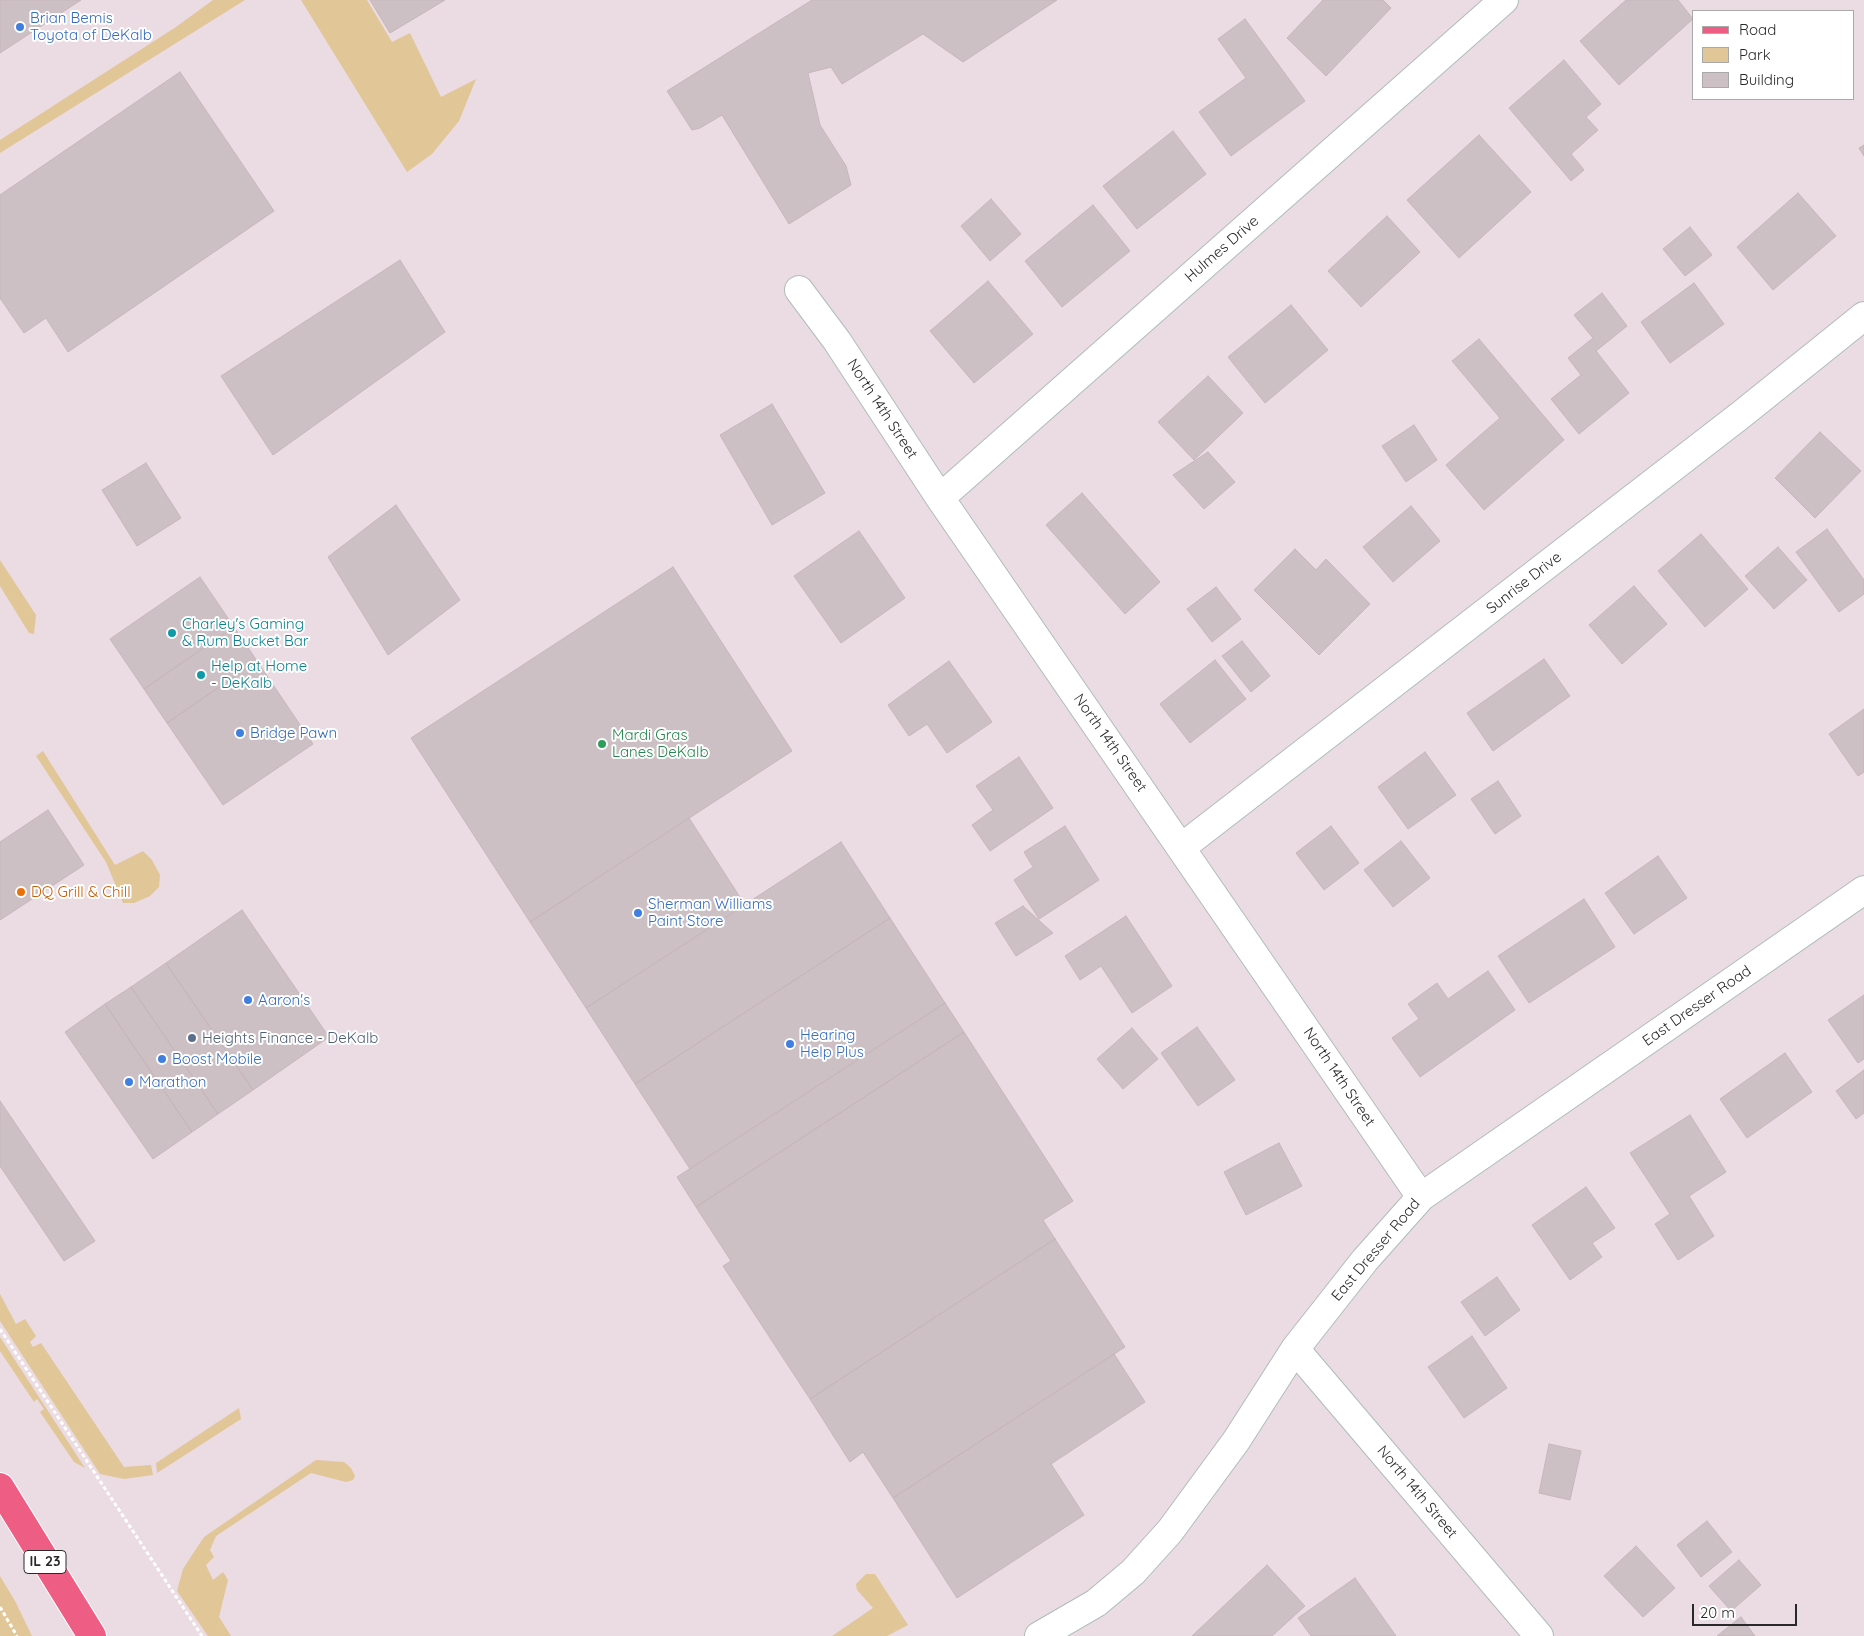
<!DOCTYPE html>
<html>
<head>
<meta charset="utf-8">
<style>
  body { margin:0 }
  #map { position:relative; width:1864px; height:1636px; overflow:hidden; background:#ebdbe2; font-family:Quicksand,sans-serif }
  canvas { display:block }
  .legend { position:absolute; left:1692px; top:10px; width:162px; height:90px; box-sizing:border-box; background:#fff; border:1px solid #a9a9a9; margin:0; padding:6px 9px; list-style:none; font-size:15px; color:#292929 }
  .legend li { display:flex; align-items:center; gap:10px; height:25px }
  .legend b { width:25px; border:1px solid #a9a9a9 }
  .scale { position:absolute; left:1692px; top:1604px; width:105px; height:22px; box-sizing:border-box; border:2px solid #292929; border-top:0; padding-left:6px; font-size:15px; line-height:18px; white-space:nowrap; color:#292929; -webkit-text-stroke:4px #fff; paint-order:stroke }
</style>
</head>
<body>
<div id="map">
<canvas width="1864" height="1636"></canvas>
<ul class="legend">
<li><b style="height:6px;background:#ee5d83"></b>Road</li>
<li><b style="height:14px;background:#e1c698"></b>Park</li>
<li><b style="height:14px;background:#cdc0c5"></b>Building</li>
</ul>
<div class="scale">20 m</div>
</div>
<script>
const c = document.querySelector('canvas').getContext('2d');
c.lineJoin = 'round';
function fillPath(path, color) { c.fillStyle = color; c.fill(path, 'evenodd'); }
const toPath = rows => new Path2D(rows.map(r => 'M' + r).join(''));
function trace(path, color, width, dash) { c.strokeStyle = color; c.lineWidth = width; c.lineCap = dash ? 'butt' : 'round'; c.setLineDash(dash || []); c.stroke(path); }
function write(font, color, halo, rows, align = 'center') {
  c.font = font + ' Quicksand,sans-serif'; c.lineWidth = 4; c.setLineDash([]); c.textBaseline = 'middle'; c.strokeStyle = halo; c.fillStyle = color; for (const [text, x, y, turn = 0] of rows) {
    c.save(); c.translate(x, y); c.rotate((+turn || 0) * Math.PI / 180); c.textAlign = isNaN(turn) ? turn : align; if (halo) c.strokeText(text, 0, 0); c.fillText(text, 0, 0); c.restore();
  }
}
fillPath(toPath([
  [213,0,245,0,0,153,0,140,176,27],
  [301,0,367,0,392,42,410,33,441,97,476,79,459,121,432,154,407,172],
  [0,560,36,615,34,634,29,633,0,586],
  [43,751,115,865,143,851,152,860,160,875,159,887,150,896,134,903,123,903,106,862,36,756],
  [0,1294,16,1324,25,1319,36,1336,30,1342,33,1347,41,1343,124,1467,151,1465,153,1475,124,1479,100,1474,0,1321],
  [0,1337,85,1468,74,1462,40,1412,44,1409,37,1399,34,1402,0,1351],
  [239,1408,241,1419,157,1473,156,1463],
  [316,1460,344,1462,351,1468,355,1476,353,1480,346,1482,311,1473,216,1536,210,1550,214,1557,206,1565,213,1580,223,1572,228,1580,219,1617,231,1636,208,1636,177,1591,183,1569,192,1555,204,1537],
  [866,1574,875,1574,908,1625,887,1636,832,1636,873,1608,857,1590,856,1584],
  [0,1576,15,1601,32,1636,0,1636]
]), '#e1c698');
const building = toPath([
  [0,0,81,0,0,53,0,0],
  [370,0,445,0,390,33,370,0],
  [812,0,1057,0,963,62,923,34,842,84,831,67,808,73,820,125,846,166,851,185,789,224,722,115,700,128,692,130,667,91,812,0],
  [1323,0,1383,0,1391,8,1326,76,1287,38,1323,0],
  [1626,0,1678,0,1693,19,1619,85,1580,41,1626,0],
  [1245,19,1305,101,1231,156,1199,112,1246,78,1218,39,1245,19],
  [1564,60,1601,104,1586,117,1598,130,1571,154,1584,170,1571,181,1509,108,1564,60],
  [180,72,274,211,68,352,46,318,24,333,0,298,0,195,180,72],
  [1173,131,1206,174,1137,229,1103,186,1173,131],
  [1479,135,1531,192,1459,258,1407,200,1479,135],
  [1864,145,1864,156,1859,148,1864,145],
  [1798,193,1836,236,1773,290,1737,247,1798,193],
  [991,199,1021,234,990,261,961,226,991,199],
  [1093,205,1130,251,1062,307,1025,261,1093,205],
  [1387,216,1420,252,1361,307,1328,271,1387,216],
  [1690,227,1712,255,1685,276,1663,249,1690,227],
  [400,260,445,332,273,455,221,376,400,260],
  [988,281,1033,334,974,383,930,331,988,281],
  [1694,283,1724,324,1670,363,1641,322,1694,283],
  [1602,293,1627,326,1596,351,1629,393,1579,434,1551,399,1581,375,1568,358,1593,338,1574,315,1602,293],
  [1291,305,1328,350,1265,403,1228,357,1291,305],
  [1479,339,1564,440,1484,510,1446,465,1500,418,1452,361,1479,339],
  [1208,376,1243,413,1194,460,1158,422,1208,376],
  [772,404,825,493,772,525,720,435,772,404],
  [1414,425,1437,460,1406,482,1382,446,1414,425],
  [1820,432,1861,471,1815,518,1775,478,1820,432],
  [1208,452,1235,482,1204,509,1173,475,1208,452],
  [146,463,181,518,137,546,102,490,146,463],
  [1082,493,1160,582,1125,614,1046,525,1082,493],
  [396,505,460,600,388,655,328,557,396,505],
  [1411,506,1440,541,1393,582,1363,547,1411,506],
  [1827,529,1864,580,1864,594,1839,612,1796,552,1827,529],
  [859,531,905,598,841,643,794,576,859,531],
  [1701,534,1748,589,1705,627,1658,571,1701,534],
  [1778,547,1807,580,1774,609,1745,576,1778,547],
  [1295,549,1316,570,1326,559,1370,604,1319,655,1254,590,1295,549],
  [673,567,792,751,530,922,411,738,673,567],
  [200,577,234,627,144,689,110,639,200,577],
  [1634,586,1667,624,1622,664,1589,625,1634,586],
  [1216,587,1241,619,1212,642,1187,609,1216,587],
  [234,627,257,661,167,723,144,689,234,627],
  [1242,641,1270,676,1251,692,1222,656,1242,641],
  [1544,659,1570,696,1493,751,1467,713,1544,659],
  [1215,660,1246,699,1190,743,1160,704,1215,660],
  [257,661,313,744,223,805,167,723,257,661],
  [949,661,992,722,947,753,927,724,909,736,888,705,949,661],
  [1864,709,1864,772,1858,776,1829,734,1864,709],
  [1425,752,1456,795,1408,829,1378,787,1425,752],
  [1019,757,1053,808,990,851,972,825,993,810,976,786,1019,757],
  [1498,781,1521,816,1495,834,1471,799,1498,781],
  [48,810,84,865,0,920,0,842,48,810],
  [689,818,745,905,586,1008,530,922,689,818],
  [1065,826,1099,880,1039,919,1014,880,1033,867,1024,852,1065,826],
  [1331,826,1359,863,1324,890,1296,853,1331,826],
  [1401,841,1430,878,1393,907,1364,870,1401,841],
  [841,842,890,918,635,1084,586,1008,841,842],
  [1658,856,1687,898,1634,934,1605,893,1658,856],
  [1584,899,1615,947,1529,1003,1498,956,1584,899],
  [1023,906,1053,933,1016,956,995,923,1023,906],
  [242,910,329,1037,253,1090,166,963,242,910],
  [1126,916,1172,986,1132,1013,1101,966,1080,980,1065,956,1126,916],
  [890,918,945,1003,690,1169,635,1084,890,918],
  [166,963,253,1090,218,1114,131,987,166,963],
  [1488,971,1515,1010,1420,1077,1392,1038,1419,1019,1408,1004,1437,983,1448,999,1488,971],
  [131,987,218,1114,192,1132,105,1004,131,987],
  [1864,995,1864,1059,1858,1063,1828,1020,1864,995],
  [945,1003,964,1032,696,1207,677,1177,945,1003],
  [105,1004,192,1132,153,1159,65,1032,105,1004],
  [1197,1027,1235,1080,1198,1106,1161,1053,1197,1027],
  [1132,1028,1158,1059,1123,1089,1097,1059,1132,1028],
  [964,1032,1073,1201,1043,1220,1055,1239,810,1399,723,1266,731,1261,696,1207,964,1032],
  [1785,1053,1812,1092,1747,1138,1720,1099,1785,1053],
  [1864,1070,1864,1113,1856,1119,1836,1091,1864,1070],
  [0,1101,95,1241,64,1261,0,1166,0,1101],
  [1690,1115,1726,1172,1689,1196,1714,1236,1678,1260,1655,1224,1670,1214,1630,1153,1690,1115],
  [1279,1143,1302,1186,1246,1215,1224,1172,1279,1143],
  [1586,1187,1615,1228,1592,1243,1602,1257,1570,1280,1532,1225,1586,1187],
  [1055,1239,1125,1347,893,1498,863,1452,850,1462,810,1399,1055,1239],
  [1497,1277,1520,1310,1485,1336,1461,1302,1497,1277],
  [1472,1336,1507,1388,1464,1418,1428,1367,1472,1336],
  [1114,1354,1145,1402,1051,1464,1084,1515,957,1598,893,1498,1114,1354],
  [1549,1444,1581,1451,1570,1500,1539,1493,1549,1444],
  [1707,1521,1732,1552,1701,1577,1677,1545,1707,1521],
  [1636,1546,1675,1588,1643,1617,1604,1576,1636,1546],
  [1739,1560,1761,1585,1731,1611,1709,1586,1739,1560],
  [1267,1565,1305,1606,1272,1636,1192,1636,1267,1565],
  [1355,1578,1396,1636,1311,1636,1298,1618,1355,1578],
  [1741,1617,1755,1636,1717,1636,1741,1617]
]);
fillPath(building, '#cdc0c5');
trace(building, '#c6b5bb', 1);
const minor = toPath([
  [799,290,837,341,940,498,1421,1197],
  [940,498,1504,0],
  [1182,847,1742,414,1864,316],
  [1295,1349,1539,1636],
  [1039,1636,1096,1603,1133,1572,1170,1531,1236,1441,1295,1349,1365,1260,1421,1197,1864,890]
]);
const major = toPath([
  [0,1487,92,1636]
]);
trace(minor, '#afbdba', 30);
trace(major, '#fff', 30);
trace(toPath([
  [0,1329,202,1636],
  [0,1607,17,1636]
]), '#fff', 3, [4, 2.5]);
trace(minor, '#fff', 28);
trace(major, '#ee5d83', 28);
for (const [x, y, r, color] of [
  [20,27,5,"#3f7fe0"],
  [172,633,5,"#0f9aa8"],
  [201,675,5,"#0f9aa8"],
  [240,733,5,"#3f7fe0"],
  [602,744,5,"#2e9e5b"],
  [21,892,5,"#e8710a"],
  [638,913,5,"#3f7fe0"],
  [248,1000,5,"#3f7fe0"],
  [192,1038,5,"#5c6f8a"],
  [790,1044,5,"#3f7fe0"],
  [162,1059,5,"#3f7fe0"],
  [129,1082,5,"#3f7fe0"]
]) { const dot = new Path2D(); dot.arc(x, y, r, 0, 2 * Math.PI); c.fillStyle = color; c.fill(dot); trace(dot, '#fff', 2); }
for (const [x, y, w] of [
  [45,1562,42]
]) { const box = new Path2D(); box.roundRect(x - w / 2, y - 11.5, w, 23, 4); c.fillStyle = '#fff'; c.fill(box); trace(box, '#292929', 1); }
write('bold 14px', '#292929', null, [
  ["IL 23",45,1562]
]);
write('15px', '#366cbe', '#fff', [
  ["Brian Bemis",30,18],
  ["Toyota of DeKalb",30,35],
  ["Bridge Pawn",250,733],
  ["Sherman Williams",648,904],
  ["Paint Store",648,921],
  ["Aaron's",258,1000],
  ["Hearing",800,1035],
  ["Help Plus",800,1052],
  ["Boost Mobile",172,1059],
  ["Marathon",139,1082]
], 'left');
write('15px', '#292929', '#fff', [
  ["Hulmes Drive",1222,249,-41],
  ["North 14th Street",882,409,57],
  ["Sunrise Drive",1524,583,-38],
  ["North 14th Street",1110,743,55],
  ["East Dresser Road",1697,1006,-35],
  ["North 14th Street",1339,1077,56],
  ["East Dresser Road",1376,1250,-50],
  ["North 14th Street",1417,1492,50]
]);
write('15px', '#0d838f', '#fff', [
  ["Charley's Gaming",182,624],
  ["& Rum Bucket Bar",182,641],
  ["Help at Home",211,666],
  ["- DeKalb",211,683]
], 'left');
write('15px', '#27864d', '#fff', [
  ["Mardi Gras",612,735],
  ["Lanes DeKalb",612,752]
], 'left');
write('15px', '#c56008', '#fff', [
  ["DQ Grill & Chill",31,892]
], 'left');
write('15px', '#4e5e75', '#fff', [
  ["Heights Finance - DeKalb",202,1038]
], 'left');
</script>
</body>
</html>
